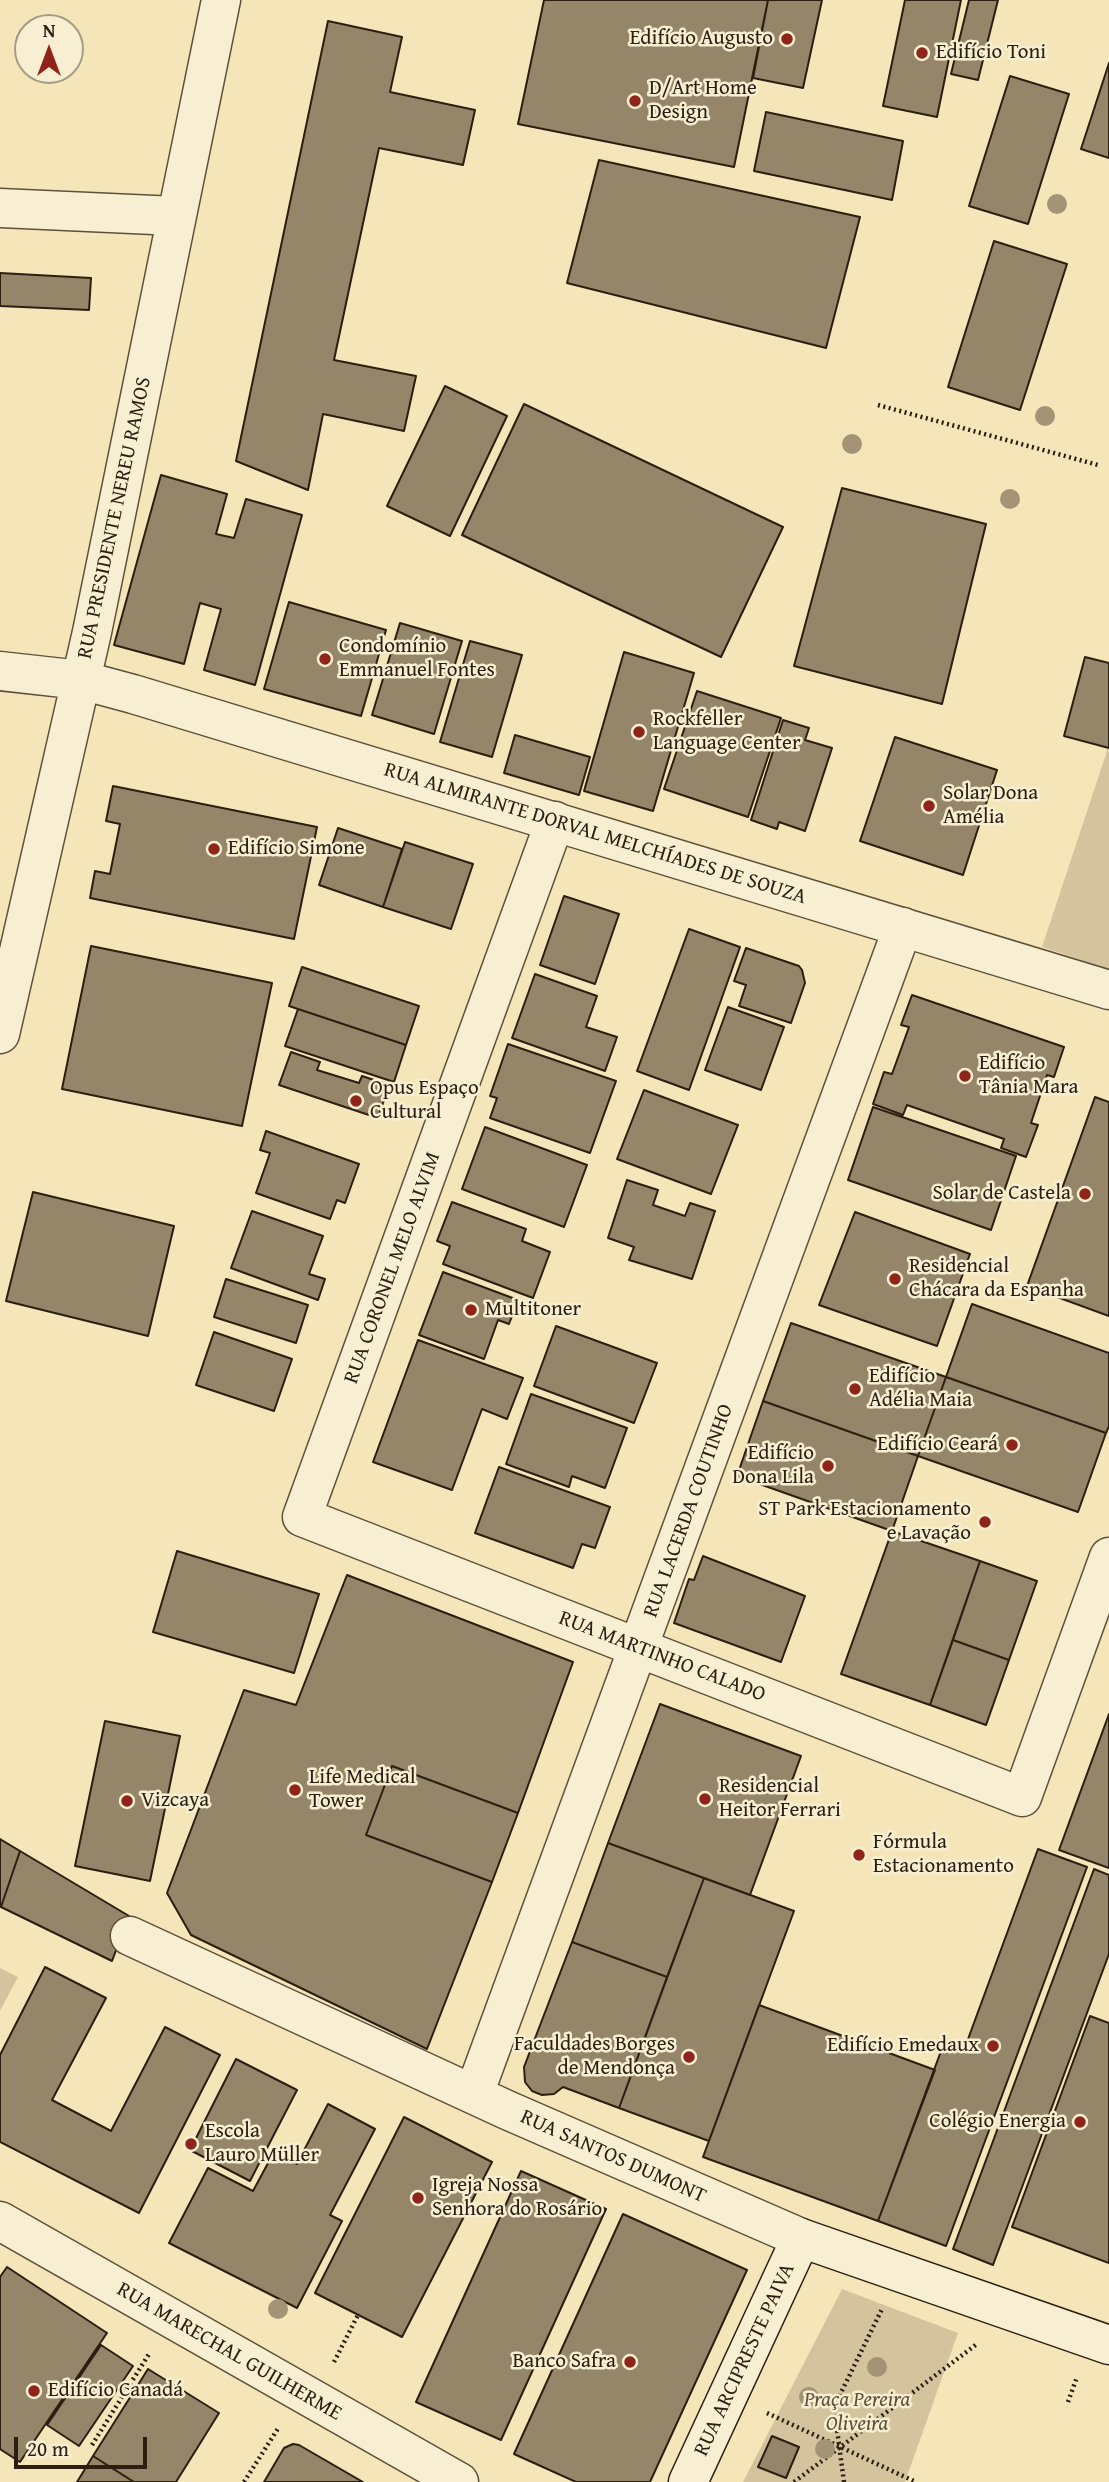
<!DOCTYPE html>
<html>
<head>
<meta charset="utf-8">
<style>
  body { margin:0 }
  #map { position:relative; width:1109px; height:2482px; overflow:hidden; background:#f5e6ba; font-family:"Gentium Book Plus",serif }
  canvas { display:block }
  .north { position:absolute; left:14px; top:14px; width:70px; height:70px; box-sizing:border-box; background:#f8efd2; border:2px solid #a69b85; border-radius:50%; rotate:0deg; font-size:19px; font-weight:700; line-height:28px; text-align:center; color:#2c1e11 }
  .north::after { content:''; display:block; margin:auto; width:24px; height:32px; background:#8f2418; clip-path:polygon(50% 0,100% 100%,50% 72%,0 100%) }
  .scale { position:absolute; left:14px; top:2437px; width:133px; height:32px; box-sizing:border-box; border:4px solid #2c1e11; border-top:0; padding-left:9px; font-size:21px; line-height:24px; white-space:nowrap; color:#2c1e11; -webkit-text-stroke:5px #f8efd2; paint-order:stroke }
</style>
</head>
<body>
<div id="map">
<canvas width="1109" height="2482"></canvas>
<div class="north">N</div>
<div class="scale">20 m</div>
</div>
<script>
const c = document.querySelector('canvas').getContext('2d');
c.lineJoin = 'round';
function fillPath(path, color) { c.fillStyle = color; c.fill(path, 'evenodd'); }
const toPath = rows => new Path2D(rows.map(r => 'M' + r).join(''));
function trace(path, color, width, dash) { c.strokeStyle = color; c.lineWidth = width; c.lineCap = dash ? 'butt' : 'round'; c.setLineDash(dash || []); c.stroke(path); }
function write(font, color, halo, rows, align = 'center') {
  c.font = font + ' "Gentium Book Plus",serif'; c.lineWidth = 5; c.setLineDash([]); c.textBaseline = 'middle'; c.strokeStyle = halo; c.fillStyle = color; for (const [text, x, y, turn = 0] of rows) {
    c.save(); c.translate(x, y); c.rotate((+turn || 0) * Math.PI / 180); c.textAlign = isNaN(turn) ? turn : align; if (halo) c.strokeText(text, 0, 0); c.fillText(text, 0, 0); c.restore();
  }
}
fillPath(toPath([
  [1108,748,1109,749,1109,969,1042,947],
  [0,1968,18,1977,0,2011],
  [842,2289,958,2333,905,2482,743,2482]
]), '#d3c49d');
const building = toPath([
  [544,0,768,0,734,167,518,124,544,0],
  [768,0,822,0,803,88,753,78,768,0],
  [905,0,961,0,937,117,883,106,905,0],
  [969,0,998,0,978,80,951,74,969,0],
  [328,21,402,37,390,92,475,110,463,165,379,148,334,360,416,376,404,431,323,414,308,490,236,461,328,21],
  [1109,63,1109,158,1081,149,1109,63],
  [1010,76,1069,94,1028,224,969,206,1010,76],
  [766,112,903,141,892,200,754,171,766,112],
  [599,160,860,217,826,348,567,283,599,160],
  [994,241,1067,264,1020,410,948,387,994,241],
  [0,273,91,278,89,310,0,306,0,273],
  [445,386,507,416,450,536,387,506,445,386],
  [524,404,783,527,721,657,462,535,524,404],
  [161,475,227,494,216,534,234,538,246,499,302,515,255,685,204,670,221,609,200,603,184,664,114,645,161,475],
  [842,488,986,524,942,704,794,666,842,488],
  [289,602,386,630,361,716,264,689,289,602],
  [400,623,462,641,434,734,372,715,400,623],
  [470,641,522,655,492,757,440,742,470,641],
  [624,652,694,673,653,811,584,791,624,652],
  [1085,657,1109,663,1109,748,1064,736,1085,657],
  [697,691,781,718,748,817,664,789,697,691],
  [783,720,809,728,805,740,832,748,805,831,779,822,777,829,751,820,783,720],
  [515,735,590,757,579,795,504,773,515,735],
  [895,737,997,770,963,875,860,841,895,737],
  [113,786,317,827,294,939,90,898,95,871,110,874,120,824,106,821,113,786],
  [338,828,402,849,383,907,319,885,338,828],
  [405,842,473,864,451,929,383,907,405,842],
  [564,896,619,914,595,984,540,965,564,896],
  [689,929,740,947,689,1090,637,1071,689,929],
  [91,946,272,983,242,1126,62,1089,91,946],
  [746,948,799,966,802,970,805,983,791,1023,739,1006,746,985,734,981,746,948],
  [302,967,419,1006,406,1045,289,1006,302,967],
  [535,974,597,996,586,1027,617,1037,605,1071,512,1038,535,974],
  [912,995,1064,1047,1054,1077,1047,1075,1031,1123,1038,1125,1026,1157,1001,1148,1004,1139,907,1105,903,1115,873,1104,884,1072,892,1074,909,1027,901,1025,912,995],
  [728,1007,784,1027,761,1090,705,1070,728,1007],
  [298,1009,406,1045,394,1082,285,1046,298,1009],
  [508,1044,616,1081,590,1153,490,1118,497,1098,490,1096,508,1044],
  [291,1052,320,1062,317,1070,359,1083,362,1076,389,1085,378,1118,279,1085,291,1052],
  [644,1090,738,1125,711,1194,617,1159,644,1090],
  [1095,1097,1109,1102,1109,1316,1027,1286,1095,1097],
  [873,1107,1016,1156,991,1230,848,1180,873,1107],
  [485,1127,587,1165,564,1227,462,1189,485,1127],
  [266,1131,359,1164,345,1203,337,1200,330,1219,256,1193,270,1153,260,1150,266,1131],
  [627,1180,658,1190,653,1205,685,1216,690,1203,715,1211,692,1279,629,1260,634,1247,608,1238,627,1180],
  [33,1192,174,1226,148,1336,6,1301,33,1192],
  [452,1202,526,1229,522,1241,550,1252,533,1298,443,1264,450,1246,437,1241,452,1202],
  [252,1211,323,1236,309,1274,325,1279,318,1300,231,1268,252,1211],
  [855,1212,970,1254,937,1346,819,1305,855,1212],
  [443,1272,518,1300,509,1324,498,1320,484,1359,419,1335,443,1272],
  [226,1279,308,1305,296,1343,214,1317,226,1279],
  [972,1304,1109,1353,1109,1426,1106,1433,946,1377,972,1304],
  [791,1323,946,1377,918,1456,763,1401,791,1323],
  [556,1326,657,1363,634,1423,534,1386,556,1326],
  [214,1332,292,1359,274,1411,196,1385,214,1332],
  [418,1340,523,1378,507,1419,482,1409,452,1490,373,1462,418,1340],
  [946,1377,1106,1433,1078,1512,918,1456,946,1377],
  [531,1394,627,1428,605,1488,572,1476,569,1487,506,1464,531,1394],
  [763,1401,918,1456,892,1531,737,1476,763,1401],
  [499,1467,610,1507,595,1548,582,1544,573,1568,475,1533,499,1467],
  [892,1531,980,1561,930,1705,841,1674,892,1531],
  [177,1551,319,1594,294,1673,153,1632,177,1551],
  [703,1556,805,1596,781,1662,674,1623,689,1579,694,1580,703,1556],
  [980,1561,1037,1581,1009,1660,953,1640,980,1561],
  [347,1575,573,1662,518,1813,392,1766,366,1835,492,1882,427,2049,191,1935,167,1893,244,1690,296,1705,347,1575],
  [953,1640,1009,1660,986,1725,930,1705,953,1640],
  [660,1704,801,1756,750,1895,608,1843,660,1704],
  [1109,1714,1109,1868,1059,1850,1109,1714],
  [105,1721,180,1736,150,1881,75,1866,105,1721],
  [392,1766,518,1813,492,1882,366,1835,392,1766],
  [0,1839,20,1851,1,1907,0,1906,0,1839],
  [608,1843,704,1878,667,1977,572,1942,608,1843],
  [1038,1849,1087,1867,946,2246,878,2221,944,2043,964,2050,1038,1849],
  [20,1851,129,1916,112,1961,1,1907,20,1851],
  [1094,1869,1109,1875,1109,1954,993,2265,953,2249,1094,1869],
  [704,1878,794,1911,709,2141,619,2108,704,1878],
  [572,1942,667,1977,619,2108,563,2087,554,2094,542,2095,532,2091,525,2082,524,2067,572,1942],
  [45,1967,106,1998,52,2100,111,2131,165,2027,220,2055,139,2213,0,2142,0,2055,45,1967],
  [759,2005,935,2070,878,2221,703,2157,759,2005],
  [1090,2016,1109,2023,1109,2263,1012,2227,1090,2016],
  [236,2059,297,2090,250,2181,190,2150,236,2059],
  [328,2104,375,2129,330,2215,342,2221,297,2308,169,2243,208,2168,253,2191,274,2152,297,2164,328,2104],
  [404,2117,492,2162,402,2337,315,2293,404,2117],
  [521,2171,606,2209,501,2440,416,2402,521,2171],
  [623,2214,747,2270,650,2482,576,2482,514,2454,623,2214],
  [7,2267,107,2333,20,2462,0,2449,0,2277,7,2267],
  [101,2345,133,2366,79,2446,47,2425,101,2345],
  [148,2369,219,2413,176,2482,134,2482,93,2456,148,2369],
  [772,2436,799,2447,786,2478,758,2467,772,2436],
  [293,2444,299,2445,363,2482,264,2482,284,2448,293,2444],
  [93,2456,134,2482,77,2482,93,2456]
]);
fillPath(building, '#958669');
trace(building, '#2c1e11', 2);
const minor = toPath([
  [0,208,176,216],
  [555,821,302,1517,1022,1797,1109,1557],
  [130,1936,507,2110,801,2238],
  [474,2094,903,927]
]);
const tertiary = toPath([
  [0,671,81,680,133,694,1109,990],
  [0,1034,92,632,221,0],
  [0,2221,459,2482]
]);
const secondary = toPath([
  [688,2482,801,2238,1109,2345]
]);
trace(minor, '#5e503b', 41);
trace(tertiary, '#5e503b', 41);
trace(secondary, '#2c1e11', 41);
trace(toPath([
  [878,405,1098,465],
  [334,2362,358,2315],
  [1068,2402,1077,2377],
  [767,2413,916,2482],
  [92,2445,149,2354],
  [244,2482,279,2427],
  [794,2482,977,2344],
  [844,2482,834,2407,882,2309]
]), '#2c1e11', 4.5, [2, 3.5]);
trace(minor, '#f8efd2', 38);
trace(tertiary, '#f8efd2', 38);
trace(secondary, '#f8efd2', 38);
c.fillStyle = '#a29474';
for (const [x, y] of [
  [1057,204],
  [1045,416],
  [852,444],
  [1010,499],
  [278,2309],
  [877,2367],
  [809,2397],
  [825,2449]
]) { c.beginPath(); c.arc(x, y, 10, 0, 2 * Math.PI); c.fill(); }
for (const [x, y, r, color] of [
  [787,39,7,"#8f2418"],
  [922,53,7,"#8f2418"],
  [635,101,7,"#8f2418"],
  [325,659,7,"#8f2418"],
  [639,732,7,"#8f2418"],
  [929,806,7,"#8f2418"],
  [214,849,7,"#8f2418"],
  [965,1076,7,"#8f2418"],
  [356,1101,7,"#8f2418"],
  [1085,1194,7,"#8f2418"],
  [895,1279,7,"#8f2418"],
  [471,1310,7,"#8f2418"],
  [855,1389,7,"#8f2418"],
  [1012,1445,7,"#8f2418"],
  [828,1466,7,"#8f2418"],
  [985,1522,7,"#8f2418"],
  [295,1790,7,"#8f2418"],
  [705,1799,7,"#8f2418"],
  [127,1801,7,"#8f2418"],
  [859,1855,7,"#8f2418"],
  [993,2046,7,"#8f2418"],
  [689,2057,7,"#8f2418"],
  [1080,2122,7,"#8f2418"],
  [191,2144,7,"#8f2418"],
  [418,2198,7,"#8f2418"],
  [630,2362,7,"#8f2418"],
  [34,2391,7,"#8f2418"]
]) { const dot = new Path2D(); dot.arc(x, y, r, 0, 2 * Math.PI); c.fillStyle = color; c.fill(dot); trace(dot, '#f8efd2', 2.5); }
write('21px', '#2c1e11', '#f8efd2', [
  ["Edifício Augusto",773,39,"right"],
  ["Edifício Toni",936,53],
  ["D/Art Home",649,89],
  ["Design",649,113],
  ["Condomínio",339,647],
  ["Emmanuel Fontes",339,671],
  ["Rockfeller",653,720],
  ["Language Center",653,744],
  ["Solar Dona",943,794],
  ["Amélia",943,818],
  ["Edifício Simone",228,849],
  ["Edifício",979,1064],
  ["Tânia Mara",979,1088],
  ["Opus Espaço",370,1089],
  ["Cultural",370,1113],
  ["Solar de Castela",1071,1194,"right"],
  ["Residencial",909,1267],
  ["Chácara da Espanha",909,1291],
  ["Multitoner",485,1310],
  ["Edifício",869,1377],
  ["Adélia Maia",869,1401],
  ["Edifício Ceará",998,1445,"right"],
  ["Edifício",814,1454,"right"],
  ["Dona Lila",814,1478,"right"],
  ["ST Park Estacionamento",971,1510,"right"],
  ["e Lavação",971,1534,"right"],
  ["Life Medical",309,1778],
  ["Tower",309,1802],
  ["Residencial",719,1787],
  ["Heitor Ferrari",719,1811],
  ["Vizcaya",141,1801],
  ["Fórmula",873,1843],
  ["Estacionamento",873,1867],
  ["Faculdades Borges",675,2045,"right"],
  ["de Mendonça",675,2069,"right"],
  ["Edifício Emedaux",979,2046,"right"],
  ["Colégio Energia",1066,2122,"right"],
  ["Escola",205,2132],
  ["Lauro Müller",205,2156],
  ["Igreja Nossa",432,2186],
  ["Senhora do Rosário",432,2210],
  ["Banco Safra",616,2362,"right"],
  ["Edifício Canadá",48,2391]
], 'left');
write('21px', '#2c1e11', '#f8efd2', [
  ["RUA PRESIDENTE NEREU RAMOS",115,518,-78],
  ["RUA ALMIRANTE DORVAL MELCHÍADES DE SOUZA",595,834,17],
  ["RUA CORONEL MELO ALVIM",393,1268,-70],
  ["RUA LACERDA COUTINHO",689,1511,-70],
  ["RUA MARTINHO CALADO",662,1657,21],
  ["RUA SANTOS DUMONT",613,2157,24],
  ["RUA MARECHAL GUILHERME",229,2352,30],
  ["RUA ARCIPRESTE PAIVA",745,2360,-65]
]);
write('italic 21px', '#5e503b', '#f8efd2', [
  ["Praça Pereira",857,2401],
  ["Oliveira",857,2425]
]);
</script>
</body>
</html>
